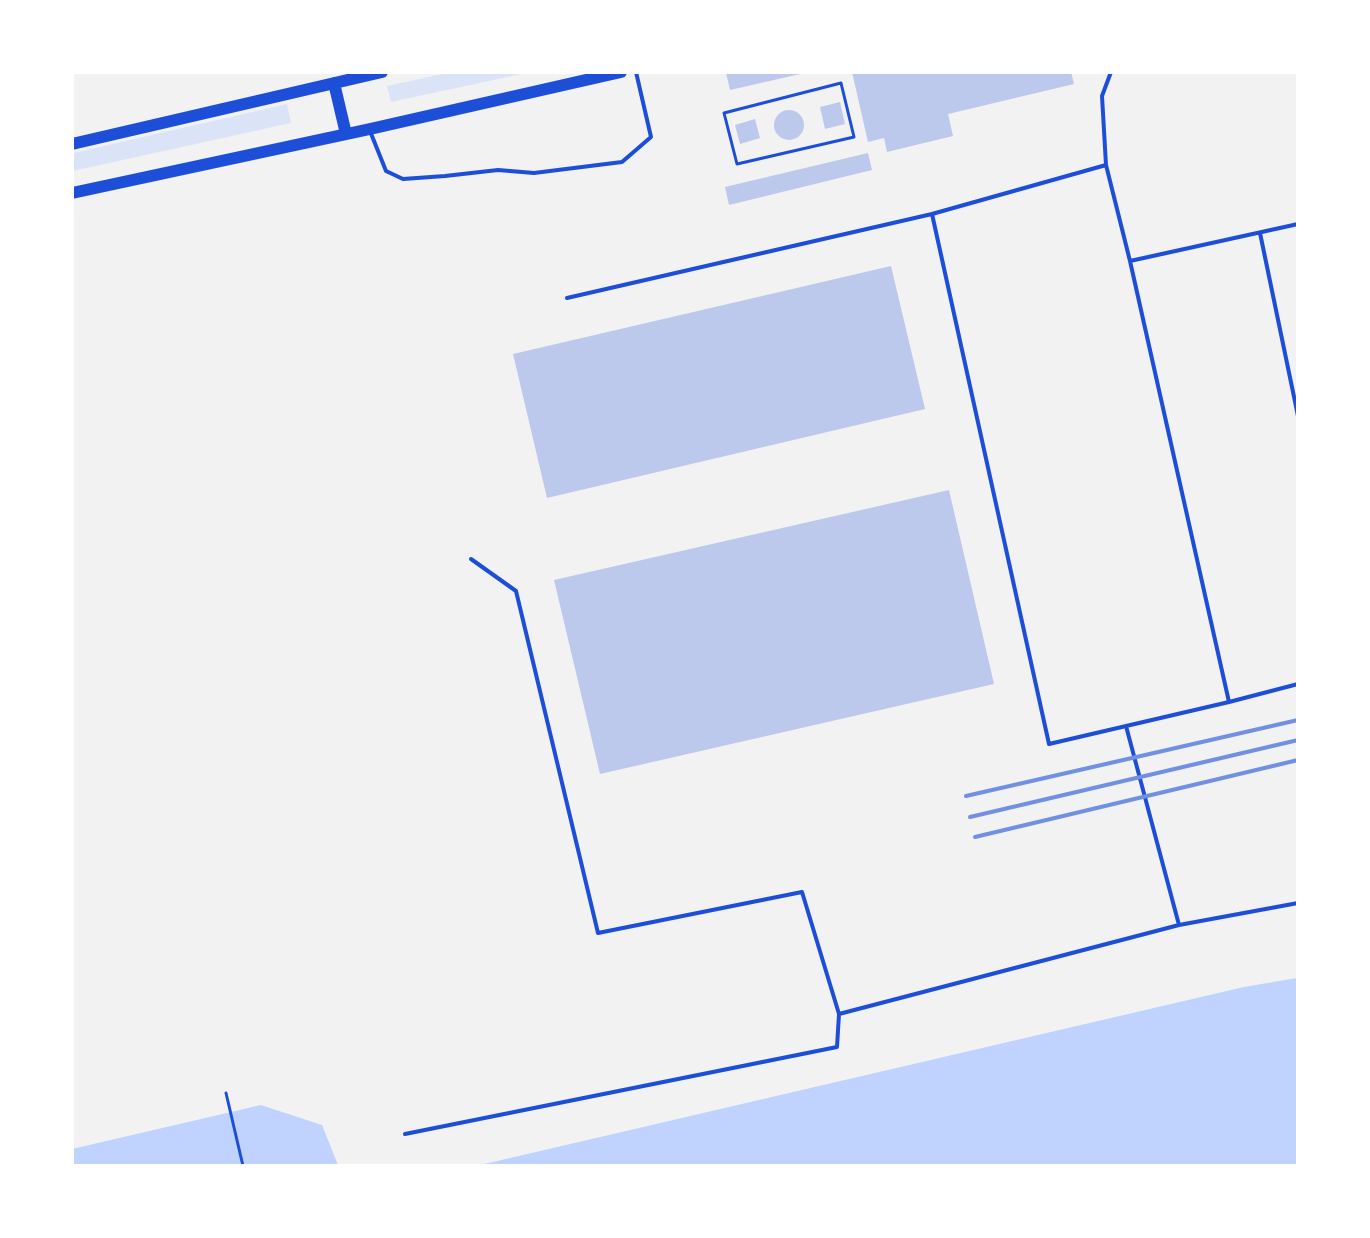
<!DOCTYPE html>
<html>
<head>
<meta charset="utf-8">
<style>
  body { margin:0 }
  #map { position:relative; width:1370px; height:1238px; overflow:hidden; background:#f2f2f2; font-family:"PT Sans",sans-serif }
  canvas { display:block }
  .frame { position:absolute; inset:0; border:74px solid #fff; pointer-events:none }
</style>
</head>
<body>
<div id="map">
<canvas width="1370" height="1238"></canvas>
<div class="frame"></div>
</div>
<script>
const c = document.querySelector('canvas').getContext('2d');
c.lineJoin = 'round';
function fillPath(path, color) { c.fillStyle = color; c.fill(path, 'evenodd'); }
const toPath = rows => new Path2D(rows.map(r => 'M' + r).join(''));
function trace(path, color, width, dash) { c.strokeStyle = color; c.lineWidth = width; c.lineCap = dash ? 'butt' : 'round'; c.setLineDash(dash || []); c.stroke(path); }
fillPath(toPath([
  [447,73,447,72,526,73,391,102,387,86],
  [287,104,291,123,73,171,73,153]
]), '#dbe4f7');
fillPath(toPath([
  [1297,978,1297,1165,480,1165,1244,987],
  [261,1105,322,1125,338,1165,73,1165,72,1149]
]), '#bfd3fe');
fillPath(toPath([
  [809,72,730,90,726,73,728,72],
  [852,72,1071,72,1074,84,948,114,953,136,887,152,884,138,868,142],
  [840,102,845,124,825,129,820,107],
  '774 125a15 15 0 1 1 30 0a15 15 0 1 1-30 0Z',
  [755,119,760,138,740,144,735,125],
  [868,153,872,170,729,205,725,187],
  [891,266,925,409,547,498,513,354],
  [949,490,994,684,600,774,554,580]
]), '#bdc9ec');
trace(toPath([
  [841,83,854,137,737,164,724,113,841,83],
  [226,1093,243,1166]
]), '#1d4ed8', 3);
trace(toPath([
  [1111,72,1102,96,1106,165,1130,261,1229,702],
  [370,131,386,171,403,179,445,176,498,170,534,173,622,162,651,137,636,72],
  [1106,165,932,214,1049,744,1229,702,1298,684],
  [1260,233,1298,416],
  [1130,261,1298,224],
  [567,298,932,214],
  [471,559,516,591,598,933,802,892,839,1014],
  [1126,726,1179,925],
  [405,1134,837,1047,839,1014,1179,925,1298,903]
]), '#1d4ed8', 4);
trace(toPath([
  [334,83,346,134],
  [72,144,382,72],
  [72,193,370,129,621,72]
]), '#1d4ed8', 12);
trace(toPath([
  [966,796,1298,720],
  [970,817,1298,740],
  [975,837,1298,760]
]), '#7290e2', 4);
</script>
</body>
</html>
